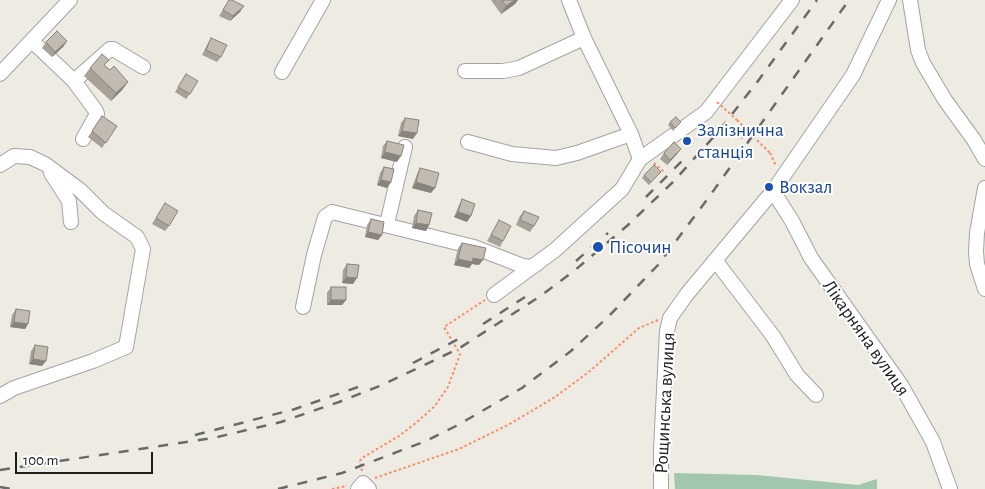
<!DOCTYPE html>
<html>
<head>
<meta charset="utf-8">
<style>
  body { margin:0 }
  #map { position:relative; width:985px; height:489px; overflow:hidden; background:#eeebe2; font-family:"Alegreya Sans",sans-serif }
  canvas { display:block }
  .scale { position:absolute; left:15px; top:452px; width:138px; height:22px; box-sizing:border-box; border:2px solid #1c1c1c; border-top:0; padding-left:6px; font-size:15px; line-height:18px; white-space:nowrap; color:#1c1c1c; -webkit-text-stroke:4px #fff; paint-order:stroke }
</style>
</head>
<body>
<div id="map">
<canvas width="985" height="489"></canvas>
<div class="scale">100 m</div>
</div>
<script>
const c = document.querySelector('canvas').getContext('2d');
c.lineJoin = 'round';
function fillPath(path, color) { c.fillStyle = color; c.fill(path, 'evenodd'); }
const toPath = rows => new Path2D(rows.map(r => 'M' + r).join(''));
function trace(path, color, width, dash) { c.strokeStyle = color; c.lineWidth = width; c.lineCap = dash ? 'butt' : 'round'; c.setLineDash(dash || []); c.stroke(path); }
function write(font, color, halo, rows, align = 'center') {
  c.font = font + ' "Alegreya Sans",sans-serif'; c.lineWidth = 4; c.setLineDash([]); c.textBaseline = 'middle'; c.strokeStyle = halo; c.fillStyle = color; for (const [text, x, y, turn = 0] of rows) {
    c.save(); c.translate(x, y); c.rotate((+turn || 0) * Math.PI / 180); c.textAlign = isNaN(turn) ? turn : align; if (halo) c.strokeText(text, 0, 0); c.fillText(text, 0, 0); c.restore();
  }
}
fillPath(toPath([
  [674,473,757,475,858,485,877,479,877,489,675,489]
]), '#a3c7ad');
const minor = toPath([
  [569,0,584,38,631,134,640,159],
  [910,0,918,50,923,63,945,100,974,140,985,159],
  [32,41,74,81,96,111,97,114,83,139],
  [465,71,503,71,519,68,584,38],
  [282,72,323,0],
  [0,74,70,0],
  [74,81,110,49,113,49,143,67],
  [468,142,512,154,556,158,577,153,631,134],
  [0,165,14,156,30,157,45,164,80,190,103,213,137,237,143,249,126,347,93,361,14,388,0,396],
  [51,173,69,201,71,222],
  [985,188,977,233,976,251,977,264,985,289],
  [773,191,792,221,811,258,901,385,933,442,950,489],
  [387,224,405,147],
  [715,260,773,336,797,375,816,395],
  [494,295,555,250,622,189,640,159,706,112,792,0],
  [303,307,314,255,325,217,332,212,474,247,523,266,529,267,537,264],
  [358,489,363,483,369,489],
  [661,489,661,449,667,331,670,318,687,294,773,191,853,75,889,0]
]);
trace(minor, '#a3a3a3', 16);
trace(toPath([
  [737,120,743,126],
  [720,135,729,131,741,139,748,131],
  [770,153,776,166],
  [654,163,664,172],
  [362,471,360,461,362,458,399,436,417,422,434,407,448,387,460,354,444,327,485,300],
  [375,478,459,449,508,425,555,397,590,371,639,328,658,320],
  [332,489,347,486]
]), '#fa8b67', 2, [2.5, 2.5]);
trace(minor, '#fff', 14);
trace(toPath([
  [646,197,685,158],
  [576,261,608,233],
  [483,324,525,297],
  [413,363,464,336],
  [195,435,295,409,358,387],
  [0,470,213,438,281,422,339,402,382,385,458,349,539,297,574,271,628,225,673,182,718,132,758,81,817,0],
  [0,487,11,489],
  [278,489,342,473,426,441,456,426,522,388,571,351,608,317,658,265,709,197,849,0]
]), '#6a6a6a', 2.5, [10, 10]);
trace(toPath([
  [717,102,737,120],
  [743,126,770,153]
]), '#fa8b67', 2, [2.5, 2.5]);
fillPath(toPath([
  [229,0,240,12,230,21,219,16],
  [491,0,518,0,515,4,501,14],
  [211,38,221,57,217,62,202,55,208,43],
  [67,41,63,47,52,57,42,48,46,42],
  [105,66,110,70,128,82,122,90,111,101,84,76,90,68],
  [186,74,190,94,186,99,175,92],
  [102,116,117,126,102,148,88,137],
  [405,118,413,139,398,136,401,123],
  [670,122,681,122,673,131,668,125],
  [387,141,397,162,381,158,383,146],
  [681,149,677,154,667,165,660,159,664,153],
  [384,167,391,182,387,188,377,185,380,173],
  [420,168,431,193,412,188,417,174],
  [659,174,649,185,642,178,644,175],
  [462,199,467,222,454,217,459,205],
  [165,203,169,226,165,231,152,224],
  [418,210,429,225,426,231,412,228,414,216],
  [524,211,534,226,530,232,516,225,520,216],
  [371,219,382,235,378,240,365,237,367,225],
  [499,220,503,241,500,247,487,241],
  [462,243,479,265,472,264,469,268,454,265,458,248],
  [347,264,353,284,342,283,343,270],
  [331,287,346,300,342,305,327,305,327,293],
  [16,309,28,324,25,329,10,327,12,315],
  [35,345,42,366,29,364,31,351]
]), '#a7a198');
fillPath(toPath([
  [515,0,518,0,515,4,501,14,506,6],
  [244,6,240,12,230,21,233,16],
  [67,41,63,47,52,57,55,52],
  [128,82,122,90,111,101,116,93],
  [402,131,417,133,413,139,398,136],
  [681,149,677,154,667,165,670,160],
  [385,152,401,156,397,162,381,158],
  [381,180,391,182,387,188,377,185],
  [416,182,435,188,431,193,412,188],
  [458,212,471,216,467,222,454,217],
  [416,223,429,225,426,231,412,228],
  [368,232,382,235,378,240,365,237],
  [473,258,483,260,479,265,472,264,469,268,454,265,458,259],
  [346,277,357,278,353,284,342,283],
  [331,300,346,300,342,305,327,305],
  [14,322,28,324,25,329,10,327],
  [33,359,46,361,42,366,29,364]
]), '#88837c');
const building = toPath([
  [229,0,232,0,244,6,233,16,223,10,229,0],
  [502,0,515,0,506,6,502,0],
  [57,31,67,41,55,52,46,42,57,31],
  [211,38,227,45,221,57,206,50,211,38],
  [102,54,109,60,104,65,110,70,114,66,128,82,116,93,90,68,102,54],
  [186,74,198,81,190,94,178,87,186,74],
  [102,116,117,126,106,143,92,131,102,116],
  [676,117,681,122,675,128,670,122,676,117],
  [405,118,419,120,417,133,402,131,405,118],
  [387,141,404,145,401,156,385,152,387,141],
  [674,142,681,149,670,160,664,153,674,142],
  [654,165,661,172,651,182,644,175,654,165],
  [384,167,394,169,391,182,381,180,384,167],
  [420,168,439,173,435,188,416,182,420,168],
  [462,199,475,204,471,216,458,212,462,199],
  [165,203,178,211,169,226,156,218,165,203],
  [418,210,432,213,429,225,416,223,418,210],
  [524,211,539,217,534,226,520,220,524,211],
  [371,219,384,222,382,235,368,232,371,219],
  [499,220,511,226,503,241,491,235,499,220],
  [462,243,486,248,483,260,473,258,472,262,458,259,462,243],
  [347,264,359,265,357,278,346,277,347,264],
  [331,287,346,287,346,300,331,300,331,287],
  [16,309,30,311,28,324,14,322,16,309],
  [35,345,48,347,46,361,33,359,35,345]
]);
fillPath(building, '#c2bbb1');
trace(building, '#88837c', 1);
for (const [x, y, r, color] of [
  [687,141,5,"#1a4fb4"],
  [769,187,5,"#1a4fb4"],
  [598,247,6,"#1a4fb4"]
]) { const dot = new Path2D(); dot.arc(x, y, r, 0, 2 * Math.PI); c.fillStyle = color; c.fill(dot); trace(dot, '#fff', 2); }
write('19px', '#164399', '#fff', [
  ["Залізнична",697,130],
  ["станція",697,152],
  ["Вокзал",779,187],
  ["Пісочин",609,247]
], 'left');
write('19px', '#1c1c1c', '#fff', [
  ["Лікарняна вулиця",866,338,55],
  ["Рощинська вулиця",665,403,-87]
]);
</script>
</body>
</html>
